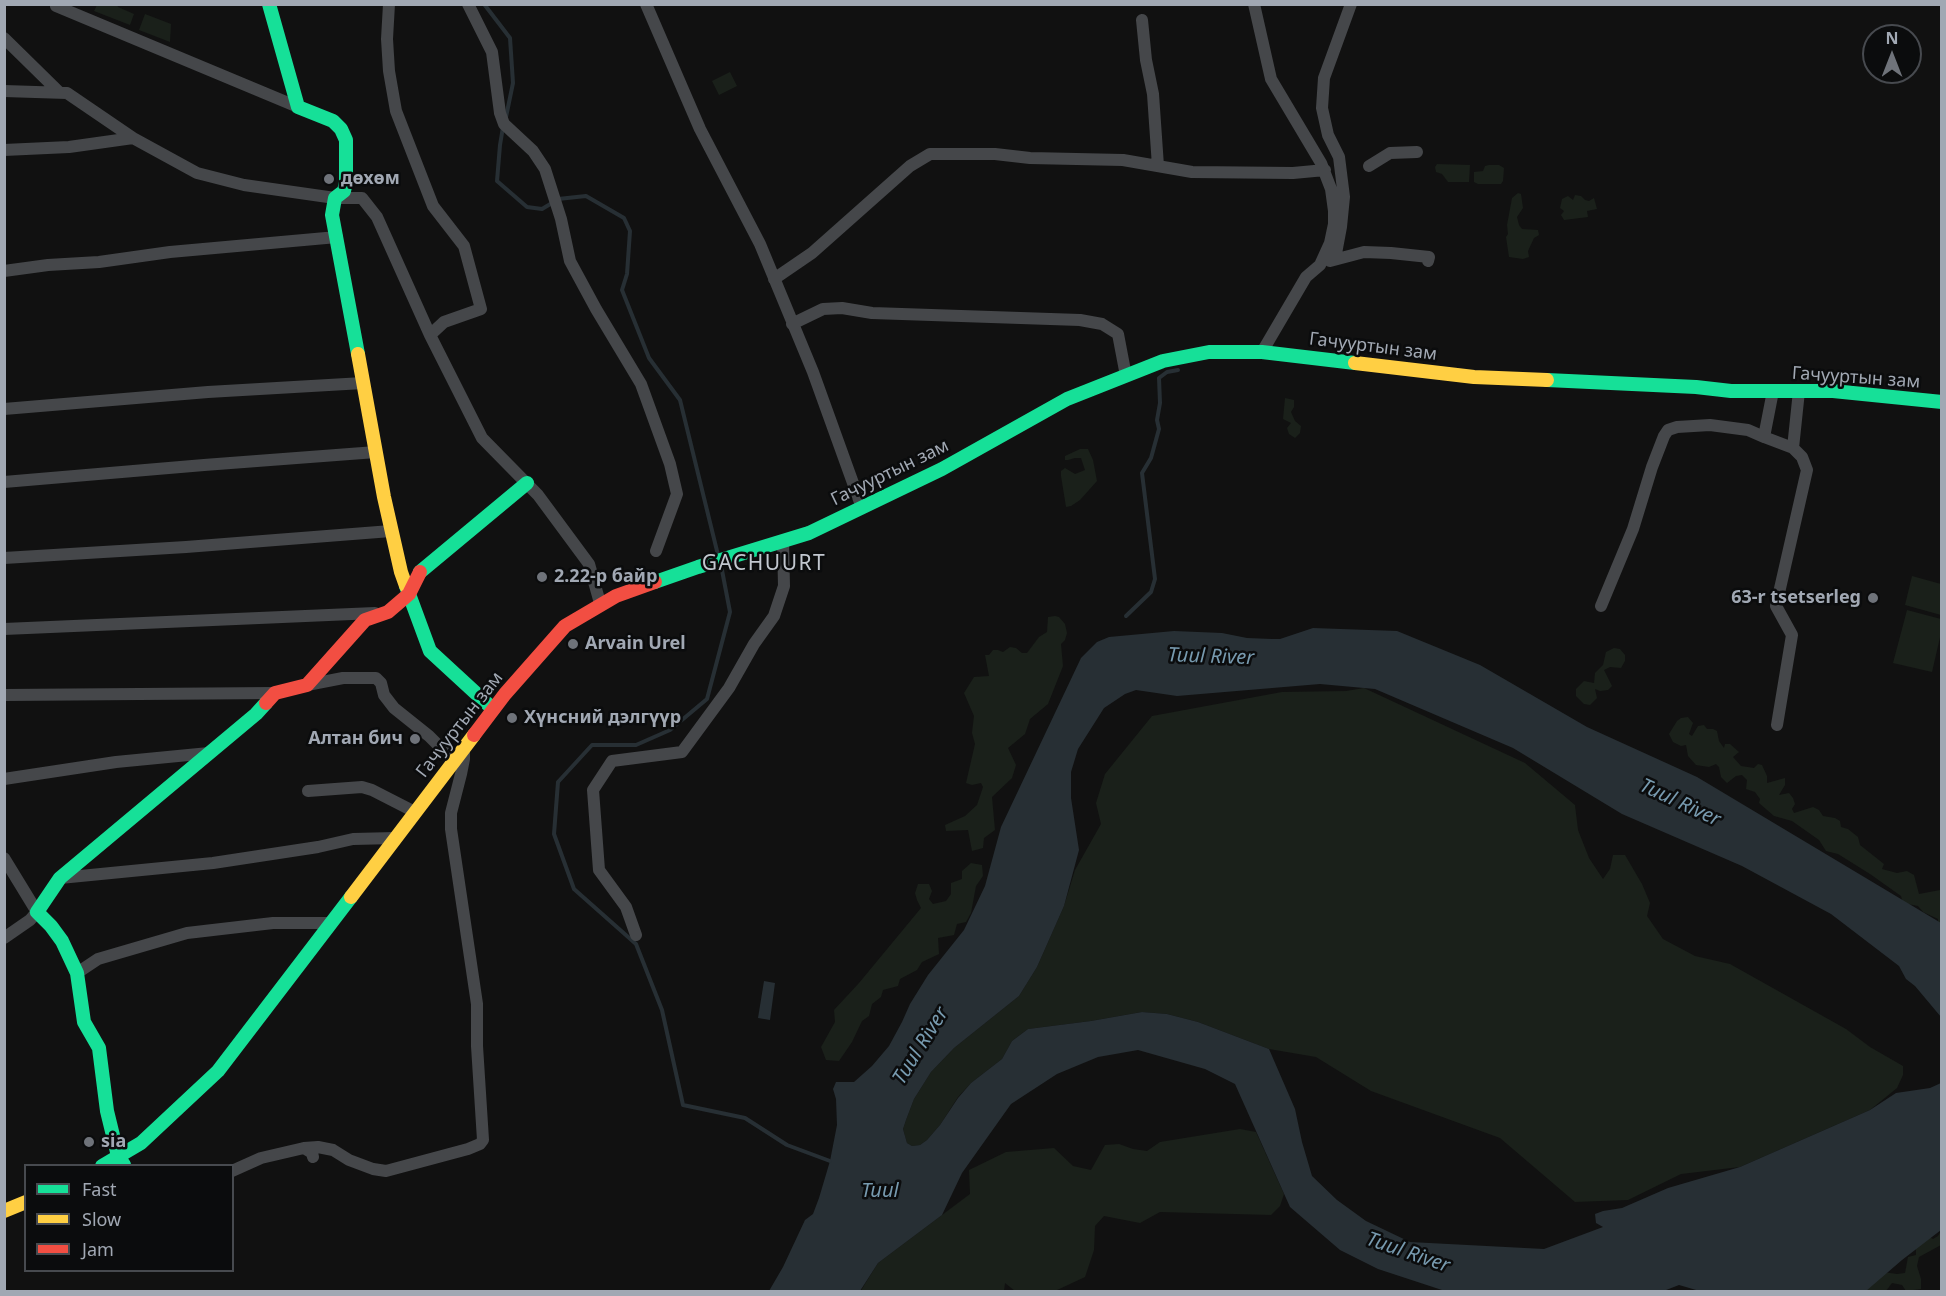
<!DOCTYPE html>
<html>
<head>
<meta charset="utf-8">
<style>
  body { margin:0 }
  #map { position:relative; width:1946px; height:1296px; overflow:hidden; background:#111; font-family:"Noto Sans",sans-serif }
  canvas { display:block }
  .frame { position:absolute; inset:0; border:6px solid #a1a8b3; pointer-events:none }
  .legend { position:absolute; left:24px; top:1164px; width:210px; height:108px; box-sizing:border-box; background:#0b0c0d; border:2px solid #474a4f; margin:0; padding:8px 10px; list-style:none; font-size:18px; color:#a1a8b3 }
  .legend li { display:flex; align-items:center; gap:12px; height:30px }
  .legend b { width:30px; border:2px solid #474a4f }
  .north { position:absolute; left:1862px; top:24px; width:60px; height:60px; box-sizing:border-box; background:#0b0c0d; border:2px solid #474a4f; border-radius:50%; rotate:0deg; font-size:16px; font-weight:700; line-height:24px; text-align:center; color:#a1a8b3 }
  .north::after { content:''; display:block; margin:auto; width:21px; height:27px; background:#6f737a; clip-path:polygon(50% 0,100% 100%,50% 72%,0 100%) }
</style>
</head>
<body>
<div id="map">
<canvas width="1946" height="1296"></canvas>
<div class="frame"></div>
<ul class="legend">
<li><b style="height:8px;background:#16e098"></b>Fast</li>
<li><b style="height:8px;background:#ffcf43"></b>Slow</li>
<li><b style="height:8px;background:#f24e42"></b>Jam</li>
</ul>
<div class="north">N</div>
</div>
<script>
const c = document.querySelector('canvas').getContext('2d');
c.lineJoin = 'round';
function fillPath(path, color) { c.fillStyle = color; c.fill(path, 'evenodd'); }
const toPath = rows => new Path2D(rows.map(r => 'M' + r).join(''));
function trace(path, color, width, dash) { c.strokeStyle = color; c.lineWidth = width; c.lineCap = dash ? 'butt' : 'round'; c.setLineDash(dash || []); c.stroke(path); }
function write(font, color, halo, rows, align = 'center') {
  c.font = font + ' "Noto Sans",sans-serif'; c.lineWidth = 5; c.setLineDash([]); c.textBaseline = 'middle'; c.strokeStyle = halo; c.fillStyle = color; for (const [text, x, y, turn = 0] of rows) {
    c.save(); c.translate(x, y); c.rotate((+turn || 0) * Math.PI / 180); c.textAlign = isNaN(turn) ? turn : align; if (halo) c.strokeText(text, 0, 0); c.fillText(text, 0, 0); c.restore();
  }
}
fillPath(toPath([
  [97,5,117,5,118,7,134,14,130,25,94,11],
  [145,14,171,24,170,42,139,30],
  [730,72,737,86,719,95,712,81],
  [1437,164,1470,165,1469,182,1448,182,1442,174,1436,172,1435,167],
  [1489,165,1499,165,1504,168,1503,181,1501,184,1478,184,1474,182,1474,172,1483,171,1485,166],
  [1518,193,1521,194,1523,208,1517,217,1519,225,1522,229,1538,230,1539,235,1534,238,1528,251,1529,257,1523,259,1509,257,1506,237,1508,234,1507,225,1512,198],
  [1575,195,1581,196,1585,200,1589,201,1594,198,1597,209,1587,211,1588,217,1564,220,1561,215,1564,211,1560,208,1562,199,1568,196,1573,200],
  [1285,398,1294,400,1294,407,1291,412,1295,421,1301,426,1300,433,1295,438,1289,434,1287,428,1291,423,1283,419],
  [1080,449,1088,449,1093,460,1097,481,1080,500,1071,506,1066,507,1061,476,1061,471,1065,468,1075,474,1085,470,1081,458,1075,458,1068,460,1065,460,1065,456],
  [1912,576,1941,584,1941,615,1905,605],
  [1907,610,1941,619,1941,633,1932,672,1893,663],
  [1055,616,1059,617,1065,624,1067,633,1065,640,1061,644,1063,666,1048,704,1030,719,1025,734,1008,748,1016,765,1012,778,992,797,995,830,984,838,983,848,972,851,968,830,946,831,945,825,965,816,977,805,983,787,981,783,972,785,966,783,975,744,972,733,974,716,964,693,974,677,989,676,985,655,989,655,993,650,998,650,1003,652,1010,647,1016,648,1022,653,1027,653,1039,637,1047,632,1048,617],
  [1614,648,1620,649,1625,655,1625,661,1621,668,1610,667,1604,670,1612,686,1608,690,1600,691,1595,689,1597,698,1590,705,1584,704,1576,696,1576,689,1584,681,1594,683,1595,673,1603,665,1606,652],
  [1364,688,1525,763,1575,805,1578,830,1589,858,1603,879,1610,869,1613,855,1625,855,1642,884,1650,903,1647,916,1663,939,1695,956,1730,964,1846,1029,1870,1047,1903,1066,1903,1075,1897,1088,1870,1110,1740,1167,1681,1174,1628,1200,1575,1202,1500,1138,1371,1091,1316,1057,1269,1049,1198,1022,1167,1014,1142,1012,1091,1021,1028,1029,1012,1041,1002,1059,971,1083,958,1097,940,1125,927,1140,920,1145,912,1146,907,1143,903,1129,906,1120,914,1099,931,1072,954,1048,1019,996,1037,967,1064,906,1075,870,1101,824,1096,803,1105,774,1152,716,1282,692,1346,691],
  [1688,717,1693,723,1689,734,1692,736,1698,726,1704,725,1707,729,1713,729,1717,731,1719,741,1724,748,1725,744,1730,744,1739,752,1733,757,1741,766,1754,768,1758,764,1762,765,1767,776,1767,783,1785,778,1785,785,1779,795,1789,793,1793,798,1795,804,1792,809,1794,813,1813,807,1819,810,1823,816,1835,818,1840,821,1841,827,1848,829,1858,837,1860,845,1884,864,1882,869,1897,873,1907,871,1914,875,1919,894,1940,890,1941,891,1941,926,1938,925,1938,919,1923,912,1918,906,1903,903,1901,896,1870,874,1838,854,1826,851,1819,840,1792,821,1774,816,1759,803,1760,799,1755,792,1746,789,1747,780,1742,775,1736,776,1727,783,1721,777,1719,767,1716,764,1709,767,1696,765,1688,756,1686,745,1681,746,1673,742,1669,734,1677,721,1681,718],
  [971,863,982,865,983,876,976,886,971,913,966,922,957,924,954,935,938,938,939,954,922,962,917,970,900,979,898,986,883,990,881,997,872,1004,869,1016,862,1021,852,1042,839,1061,826,1060,821,1047,835,1022,834,1010,859,983,921,908,917,900,915,893,918,884,929,884,932,891,929,899,933,904,946,901,951,894,951,883,962,879,962,871],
  [1240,1129,1256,1132,1284,1194,1280,1206,1271,1215,1160,1212,1140,1223,1104,1216,1095,1226,1094,1250,1085,1277,1055,1291,1015,1291,1005,1283,1004,1291,860,1292,878,1263,970,1194,969,1170,1006,1152,1054,1148,1073,1166,1091,1170,1105,1145,1119,1144,1133,1149,1147,1151,1160,1142],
  [1941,1231,1941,1245,1919,1257,1917,1266,1921,1279,1921,1289,1906,1291,1902,1285,1892,1283,1886,1291,1863,1292,1883,1272,1897,1274,1905,1273,1908,1257,1916,1255,1916,1248,1926,1235,1933,1239,1938,1236]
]), '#1a201a');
fillPath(toPath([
  [1313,628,1397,631,1480,665,1587,727,1697,777,1941,923,1941,1017,1915,986,1906,979,1899,966,1831,914,1742,866,1622,814,1513,748,1375,689,1320,684,1177,696,1136,690,1125,694,1104,708,1078,749,1071,772,1071,798,1079,850,1064,906,1037,967,1019,996,954,1048,931,1072,914,1099,906,1120,903,1129,907,1143,912,1146,920,1145,927,1140,940,1125,958,1098,971,1083,1002,1059,1012,1041,1028,1029,1091,1021,1142,1012,1167,1014,1198,1022,1269,1049,1295,1109,1302,1142,1312,1176,1337,1200,1366,1221,1410,1242,1544,1249,1603,1227,1596,1223,1595,1214,1603,1211,1622,1208,1668,1188,1740,1167,1870,1110,1896,1093,1930,1088,1941,1083,1941,1230,1902,1260,1866,1291,1703,1292,1679,1285,1661,1292,1445,1291,1378,1269,1340,1250,1290,1207,1235,1084,1205,1069,1138,1050,1098,1057,1057,1074,1011,1104,962,1173,942,1215,878,1263,860,1291,769,1291,783,1267,805,1220,813,1214,819,1198,830,1161,837,1125,836,1099,833,1089,836,1082,854,1082,872,1066,889,1046,902,1022,910,1004,928,975,964,930,985,886,1001,827,1081,658,1097,642,1109,637,1174,631,1222,633,1247,638,1272,639,1280,639],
  [764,981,775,983,770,1020,758,1018]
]), '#272f34');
trace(toPath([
  [484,4,510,38,513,83,506,117],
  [503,127,500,145,497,181,527,207,542,209,552,203],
  [558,199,586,196,624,218,630,231,627,274,622,290,649,358,680,400,718,555],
  [721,565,730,612,707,699,670,730,636,745,592,745,558,782,554,834,574,889,636,944,662,1010,683,1105,745,1118,787,1145,830,1161],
  [1126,616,1151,592,1155,579,1142,473,1151,458,1159,429,1157,420,1160,403,1159,378,1167,372,1178,370]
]), '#272f34', 4);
trace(toPath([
  [389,4,387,39,389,71,396,111,433,206,464,246,481,309,444,322,430,335,482,438,538,495,589,564,600,603],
  [468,4,492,52,500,113,504,124,533,151,545,169,561,219,570,261,596,309,641,384,670,464,677,494,656,551],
  [646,4,700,129,760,244,813,372,862,508],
  [1254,4,1271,79,1321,163,1331,189,1334,211,1334,224,1330,243,1320,265,1306,277,1262,352],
  [56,6,298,107],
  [1142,20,1146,60,1153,94,1158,166],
  [4,38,59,92],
  [4,91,67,93,133,138],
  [4,150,69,147,133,138,197,173,244,185,335,198,362,198,377,217,430,335],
  [1369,166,1390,153,1417,152],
  [1335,259,1341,227,1344,197,1339,157,1328,135,1322,108,1324,78,1351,4],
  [1330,261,1364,252,1391,253,1429,257,1428,261],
  [4,271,48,265,99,262,170,252,337,237],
  [774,279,812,253,910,166,930,154,995,154,1030,158,1123,160,1192,172,1293,173,1325,170],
  [792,324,823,309,842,308,872,313,1080,320,1102,324,1118,334,1126,376],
  [4,409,208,392,363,383],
  [1764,437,1793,448,1802,457,1807,470,1776,606,1792,635,1777,725],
  [1793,448,1799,391],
  [4,482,204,465,376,452],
  [4,558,186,547,391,531],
  [1601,606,1633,529,1652,467,1664,436,1668,430,1677,427,1710,425,1748,430,1764,437,1773,391],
  [4,629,375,613],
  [307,685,343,678,376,678,381,683,384,695,394,708,429,736,454,761],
  [4,695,275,693],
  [4,779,116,762,209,753],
  [308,791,362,787,372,790,415,812],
  [4,858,37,912,30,920,4,938],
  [60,878,213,863,318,847,353,839,395,838],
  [636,935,626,907,599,870,593,790,612,761,682,752,729,688,754,644,774,616,784,586,783,541],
  [77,973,98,959,187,933,273,923,331,923],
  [304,1148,318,1147,333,1150,349,1160,373,1169,386,1171,468,1149,480,1144,483,1140,477,1046,477,1004,451,829,451,813,461,774,464,759,464,748],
  [232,1171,261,1158,304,1148,312,1153,313,1157]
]), '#45474a', 12);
trace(toPath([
  [269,4,298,107,333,121,341,129,346,140,346,182,344,191,335,198,332,215,358,354],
  [1547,380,1696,387,1731,391,1833,391,1942,402],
  [420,572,527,483],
  [655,582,698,567,809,533,942,469,1067,399,1163,361,1209,352,1262,352,1355,363],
  [406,586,430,651,493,709],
  [124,1165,118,1156,107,1111,99,1048,84,1022,77,973,62,941,51,926,37,912,60,878,256,714,266,703],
  [102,1166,141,1143,218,1071,351,897]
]), '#16e098', 14);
trace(toPath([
  [358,354,384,497,401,572,406,586],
  [1355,363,1474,377,1547,380],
  [351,897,474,735],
  [4,1211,26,1202]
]), '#ffcf43', 14);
trace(toPath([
  [266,703,275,693,307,685,365,620,388,612,409,594,420,572],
  [474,735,505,694,565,626,616,596,655,582]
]), '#f24e42', 14);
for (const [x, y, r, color] of [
  [329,179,6,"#6f737a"],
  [542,577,6,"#6f737a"],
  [1873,598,6,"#6f737a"],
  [573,644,6,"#6f737a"],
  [512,718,6,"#6f737a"],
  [415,739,6,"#6f737a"],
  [89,1142,6,"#6f737a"]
]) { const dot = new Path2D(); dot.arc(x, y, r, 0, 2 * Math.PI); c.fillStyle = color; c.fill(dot); trace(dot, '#0b0c0d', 2); }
write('bold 18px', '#a1a8b3', '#0b0c0d', [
  ["дөхөм",341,179],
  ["2.22-р байр",554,577],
  ["63-r tsetserleg",1861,598,"right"],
  ["Arvain Urel",585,644],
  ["Хүнсний дэлгүүр",524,718],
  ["Алтан бич",403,739,"right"],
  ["sia",101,1142]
], 'left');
write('18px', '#a1a8b3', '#0b0c0d', [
  ["Гачууртын зам",1373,347,7],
  ["Гачууртын зам",1856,378,4],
  ["Гачууртын зам",890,473,-26],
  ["Гачууртын зам",460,725,-52]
]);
write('italic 20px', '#779aaf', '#0b0c0d', [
  ["Tuul River",1211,657,2],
  ["Tuul River",1680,803,25],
  ["Tuul River",921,1046,-58],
  ["Tuul",880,1191],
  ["Tuul River",1408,1253,19]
]);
c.letterSpacing = '1.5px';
write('21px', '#c2c7cf', '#0b0c0d', [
  ["GACHUURT",764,564]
]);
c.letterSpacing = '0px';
</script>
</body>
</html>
